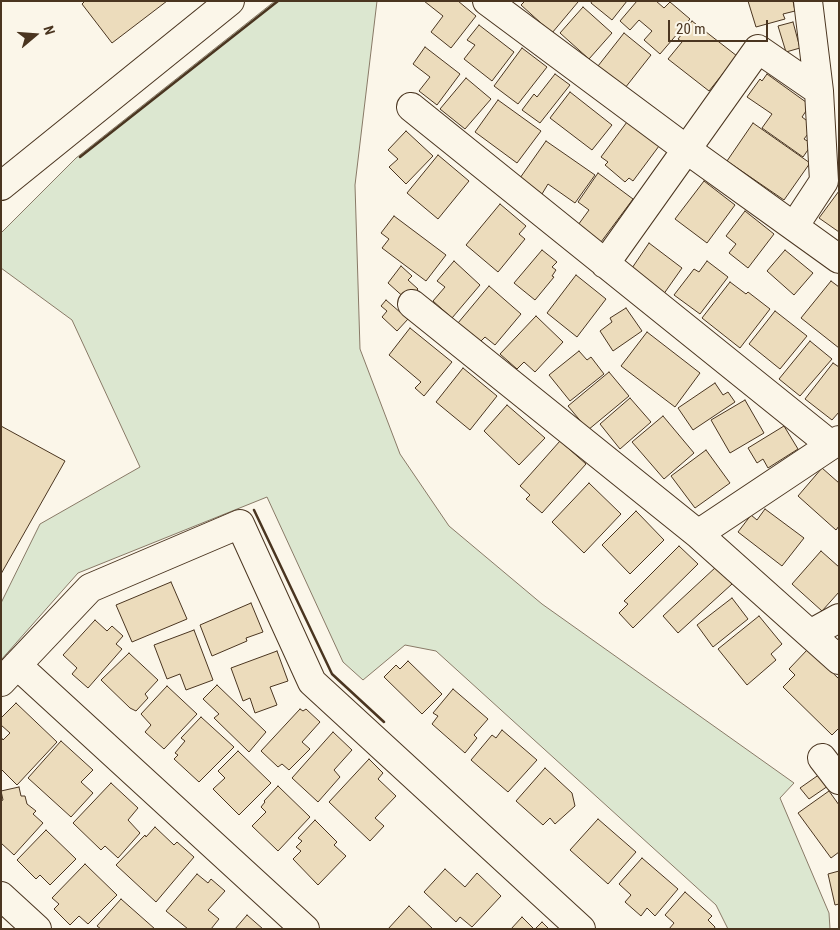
<!DOCTYPE html>
<html>
<head>
<meta charset="utf-8">
<style>
  body { margin:0 }
  #map { position:relative; width:840px; height:930px; overflow:hidden; background:#fbf6e9; font-family:"Roboto Condensed",sans-serif }
  canvas { display:block }
  .frame { position:absolute; inset:0; border:2px solid #4a3520; pointer-events:none }
  .north { position:absolute; left:10px; top:10px; width:50px; height:50px; -webkit-text-stroke:4px #fbf6e9; paint-order:stroke; rotate:72deg; font-size:14px; font-weight:700; line-height:20px; text-align:center; color:#4a3520 }
  .north::after { content:''; display:block; margin:auto; width:18px; height:22px; background:#4a3520; clip-path:polygon(50% 0,100% 100%,50% 72%,0 100%) }
  .scale { position:absolute; left:668px; top:20px; width:100px; height:22px; box-sizing:border-box; border:2px solid #4a3520; border-top:0; padding-left:6px; font-size:15px; line-height:18px; white-space:nowrap; color:#4a3520; -webkit-text-stroke:4px #fbf6e9; paint-order:stroke }
</style>
</head>
<body>
<div id="map">
<canvas width="840" height="930"></canvas>
<div class="frame"></div>
<div class="north">N</div>
<div class="scale">20 m</div>
</div>
<script>
const c = document.querySelector('canvas').getContext('2d');
c.lineJoin = 'round';
function fillPath(path, color) { c.fillStyle = color; c.fill(path, 'evenodd'); }
const toPath = rows => new Path2D(rows.map(r => 'M' + r).join(''));
function trace(path, color, width, dash) { c.strokeStyle = color; c.lineWidth = width; c.lineCap = dash ? 'butt' : 'round'; c.setLineDash(dash || []); c.stroke(path); }
const green = toPath([
  [275,1,377,1,355,185,360,349,400,454,449,526,542,604,794,783,780,798,829,913,830,929,728,929,716,905,436,651,405,645,363,680,343,662,267,497,78,573,1,660,1,603,40,524,140,467,72,320,1,268,1,233,76,158,275,1]
]);
fillPath(green, '#dce7d0');
trace(green, '#887966', 1);
const building = toPath([
  [85,1,167,1,112,43,82,4,85,1],
  [424,1,458,1,476,16,451,48,431,32,443,16,424,1],
  [525,1,577,1,578,2,552,33,521,5,525,1],
  [592,1,627,1,612,20,591,3,592,1],
  [637,1,656,1,664,8,670,2,690,19,660,54,644,40,652,31,639,20,630,30,620,21,637,1],
  [748,1,793,1,795,11,783,14,785,19,756,27,748,1],
  [583,7,612,33,589,59,560,33,583,7],
  [692,21,737,56,709,91,668,59,682,42,678,39,692,21],
  [793,22,800,48,786,52,778,26,793,22],
  [479,25,514,52,492,81,464,59,475,45,467,40,479,25],
  [624,33,651,55,625,88,598,66,624,33],
  [425,47,460,74,437,105,419,91,430,77,413,64,425,47],
  [522,48,547,67,518,104,494,86,522,48],
  [555,74,570,85,540,123,522,110,534,94,537,97,555,74],
  [767,74,810,105,802,117,814,126,804,139,812,144,803,157,762,128,772,114,747,97,760,79,762,81,767,74],
  [466,78,491,99,465,129,440,109,466,78],
  [570,92,612,125,592,150,550,118,570,92],
  [498,100,541,131,517,163,475,132,498,100],
  [627,122,659,146,633,181,629,178,625,182,605,165,608,162,601,157,627,122],
  [753,123,810,163,784,200,727,161,753,123],
  [406,131,433,156,406,184,389,167,398,159,388,150,406,131],
  [546,141,595,175,575,203,548,184,542,194,520,178,546,141],
  [438,155,469,181,438,219,407,193,438,155],
  [598,173,633,199,601,242,578,225,589,210,578,202,598,173],
  [704,181,735,205,707,243,675,219,704,181],
  [839,191,839,232,819,218,839,191],
  [500,204,526,226,519,234,525,239,498,272,466,245,500,204],
  [745,211,774,234,748,268,729,253,736,244,726,236,745,211],
  [394,216,446,255,426,281,382,248,389,239,381,233,394,216],
  [649,243,682,268,663,295,630,271,649,243],
  [542,250,557,262,552,267,556,270,552,276,554,277,535,300,514,283,542,250],
  [785,250,813,273,794,295,767,271,785,250],
  [454,261,480,285,452,318,433,301,445,287,437,281,454,261],
  [707,261,728,277,700,314,674,295,694,269,699,272,707,261],
  [401,266,412,276,408,280,418,289,407,300,388,283,401,266],
  [576,275,606,299,577,337,547,313,576,275],
  [831,281,839,287,839,348,801,318,831,281],
  [730,282,746,294,748,292,770,309,740,348,702,318,730,282],
  [489,286,521,314,495,345,485,337,480,342,458,323,489,286],
  [386,300,408,319,397,331,382,317,387,311,381,306,386,300],
  [626,308,642,331,613,351,600,331,612,322,610,318,626,308],
  [775,311,807,336,780,369,749,344,775,311],
  [536,316,563,342,535,372,524,362,517,369,500,354,536,316],
  [410,328,452,362,424,396,415,388,421,382,389,355,410,328],
  [647,332,700,373,675,407,621,366,647,332],
  [810,341,832,359,800,396,779,379,810,341],
  [579,351,587,360,591,357,604,374,570,401,549,375,579,351],
  [833,363,839,367,839,412,832,420,805,399,833,363],
  [463,368,497,396,470,430,436,402,463,368],
  [609,372,629,396,588,430,568,406,609,372],
  [715,383,723,395,728,392,735,402,693,430,678,408,715,383],
  [630,398,651,422,620,449,600,424,630,398],
  [745,400,764,433,730,453,711,420,745,400],
  [507,405,545,438,519,465,484,431,507,405],
  [663,416,694,453,664,479,632,442,663,416],
  [1,426,65,461,1,574,1,426],
  [784,426,798,449,768,468,763,459,757,463,748,448,784,426],
  [560,441,586,464,542,513,526,499,530,495,520,486,560,441],
  [706,450,730,483,695,508,671,476,706,450],
  [822,468,839,483,839,526,836,530,798,496,822,468],
  [589,483,621,514,584,553,552,522,589,483],
  [765,509,804,538,782,566,738,532,751,515,757,520,765,509],
  [636,511,664,540,630,574,602,545,636,511],
  [679,546,698,564,633,628,619,613,628,604,624,601,679,546],
  [821,551,839,567,839,592,822,611,792,584,821,551],
  [716,567,732,584,678,633,663,616,716,567],
  [171,582,187,619,132,642,116,605,171,582],
  [732,598,748,619,713,647,697,625,732,598],
  [251,603,263,632,246,638,247,641,212,656,200,625,251,603],
  [759,616,782,644,771,654,776,660,747,685,718,649,759,616],
  [95,620,107,631,112,626,123,636,116,644,122,649,88,688,72,674,77,668,63,655,95,620],
  [194,630,213,680,186,690,180,674,167,679,154,645,194,630],
  [808,649,839,679,839,728,832,735,783,687,795,675,789,669,808,649],
  [277,651,288,681,270,687,277,705,255,713,250,698,243,701,231,668,277,651],
  [129,653,158,680,145,694,148,698,136,711,130,708,101,680,129,653],
  [408,661,442,694,422,714,384,677,396,665,400,669,408,661],
  [217,685,266,732,249,752,214,718,219,714,203,699,217,685],
  [167,686,197,714,164,749,145,732,151,725,141,714,167,686],
  [453,689,488,719,474,735,477,738,465,753,432,724,438,716,433,713,453,689],
  [16,703,57,742,17,785,1,769,1,737,3,740,10,733,1,725,1,718,16,703],
  [300,709,303,711,306,709,320,722,302,742,310,749,289,770,282,764,278,767,261,751,300,709],
  [201,717,234,747,199,782,174,759,178,755,175,753,185,741,181,738,201,717],
  [502,730,537,760,508,792,471,760,492,735,496,738,502,730],
  [333,732,352,750,334,770,340,777,318,802,292,778,333,732],
  [61,741,93,770,81,782,93,793,71,817,28,778,61,741],
  [238,751,271,783,239,815,213,789,225,778,218,771,238,751],
  [369,759,383,773,378,779,396,796,375,818,384,826,370,841,329,802,369,759],
  [545,768,572,793,575,806,555,824,550,818,543,825,516,801,545,768],
  [820,774,828,786,809,799,800,788,820,774],
  [111,783,138,808,128,820,140,833,118,858,105,846,101,850,73,823,111,783],
  [278,786,310,817,278,851,252,826,266,812,261,807,265,802,264,801,278,786],
  [19,787,21,796,25,796,27,804,36,811,33,814,43,823,14,855,1,843,1,801,3,800,1,791,19,787],
  [829,791,839,805,839,852,831,858,798,813,829,791],
  [598,819,636,852,608,884,570,850,598,819],
  [315,820,337,842,334,845,346,856,318,885,293,859,301,851,296,847,302,841,298,838,315,820],
  [155,827,174,845,177,842,194,857,156,902,116,865,145,835,146,837,155,827],
  [46,830,76,859,50,885,40,875,36,879,17,860,46,830],
  [642,858,678,889,655,916,647,908,641,916,625,902,631,895,619,884,642,858],
  [85,864,117,895,88,924,79,916,70,925,54,909,59,904,52,898,85,864],
  [445,869,465,887,477,873,501,896,472,927,460,917,456,922,424,892,445,869],
  [839,871,839,904,835,905,828,874,839,871],
  [197,874,208,883,211,879,225,891,208,910,219,919,211,929,188,929,166,911,197,874],
  [685,892,712,916,708,920,715,927,714,929,669,929,674,923,665,915,685,892],
  [121,899,155,929,101,929,97,926,121,899],
  [409,906,433,929,388,929,409,906],
  [247,915,263,929,235,929,247,915],
  [522,917,534,929,511,929,522,917],
  [542,922,549,929,535,929,542,922]
]);
fillPath(building, '#ecdcbc');
trace(building, '#4a3520', 1);
const street = toPath([
  [487,1,686,149,839,259],
  [411,107,831,445],
  [795,225,824,181,819,91],
  [605,264,758,49,819,91,808,1],
  [412,304,698,534,839,660],
  [698,534,839,440],
  [810,634,839,618],
  [17,665,305,929],
  [1,682,90,588,240,524,312,682,581,929],
  [822,758,839,780],
  [1,896,37,929]
]);
const secondary = toPath([
  [1,186,230,1]
]);
trace(street, '#4a3520', 30);
trace(secondary, '#4a3520', 30);
trace(street, '#fbf6e9', 28);
trace(secondary, '#fbf6e9', 28);
trace(toPath([
  [80,157,278,1],
  [254,510,332,674,384,722]
]), '#4a3520', 2.5);
</script>
</body>
</html>
